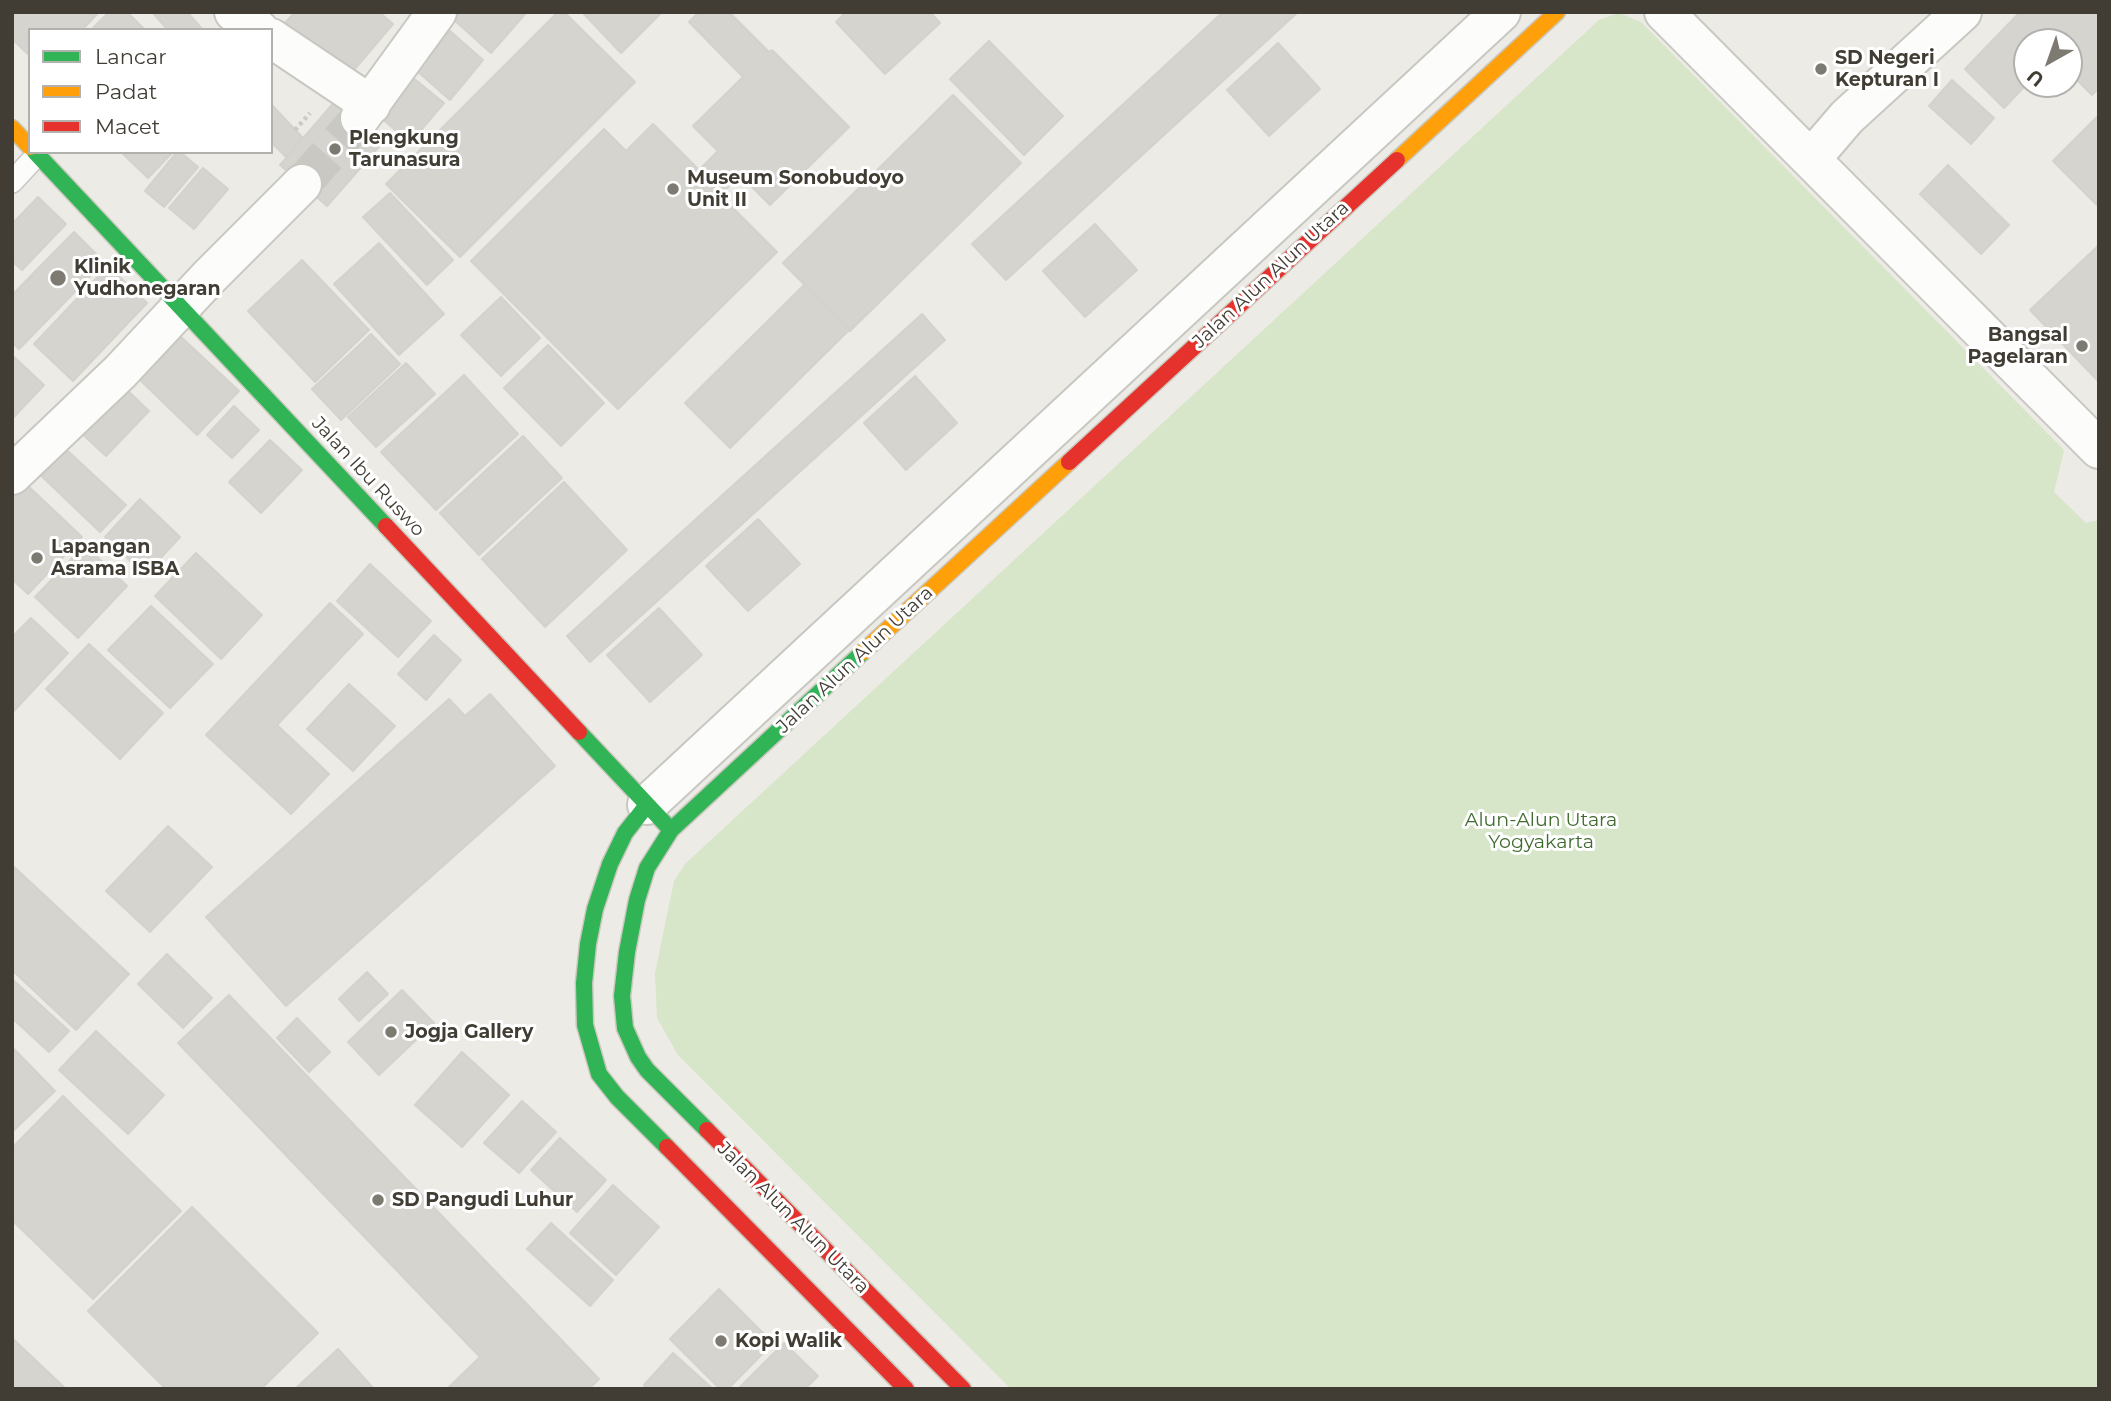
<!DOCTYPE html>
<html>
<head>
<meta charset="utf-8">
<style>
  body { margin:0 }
  #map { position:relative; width:2111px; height:1401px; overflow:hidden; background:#ecebe6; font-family:Montserrat,sans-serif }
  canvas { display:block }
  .frame { position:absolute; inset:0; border:14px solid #413d34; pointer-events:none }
  .legend { position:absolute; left:28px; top:28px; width:245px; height:126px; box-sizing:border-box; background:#fff; border:2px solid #b3b1ae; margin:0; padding:9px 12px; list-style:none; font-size:21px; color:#413d34 }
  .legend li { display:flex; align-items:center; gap:14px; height:35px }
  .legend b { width:35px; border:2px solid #b3b1ae }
  .north { position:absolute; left:2013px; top:28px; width:70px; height:70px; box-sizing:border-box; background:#fff; border:2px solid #b3b1ae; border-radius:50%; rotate:220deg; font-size:19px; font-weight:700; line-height:28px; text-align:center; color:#413d34 }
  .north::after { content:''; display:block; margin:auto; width:24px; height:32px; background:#7d7a72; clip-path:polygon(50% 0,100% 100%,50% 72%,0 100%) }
</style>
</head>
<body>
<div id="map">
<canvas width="2111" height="1401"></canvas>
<div class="frame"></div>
<ul class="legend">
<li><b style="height:9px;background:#30b455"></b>Lancar</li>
<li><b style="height:9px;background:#ff9f0a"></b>Padat</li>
<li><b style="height:9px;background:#e5322d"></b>Macet</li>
</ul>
<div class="north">U</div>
</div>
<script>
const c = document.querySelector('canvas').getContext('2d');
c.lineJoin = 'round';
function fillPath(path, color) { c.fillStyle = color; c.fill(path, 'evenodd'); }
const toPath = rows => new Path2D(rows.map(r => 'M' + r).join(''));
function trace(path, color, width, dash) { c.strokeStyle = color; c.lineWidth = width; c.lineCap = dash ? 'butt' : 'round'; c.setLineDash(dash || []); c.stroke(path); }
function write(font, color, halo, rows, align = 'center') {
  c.font = font + ' Montserrat,sans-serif'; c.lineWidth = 6; c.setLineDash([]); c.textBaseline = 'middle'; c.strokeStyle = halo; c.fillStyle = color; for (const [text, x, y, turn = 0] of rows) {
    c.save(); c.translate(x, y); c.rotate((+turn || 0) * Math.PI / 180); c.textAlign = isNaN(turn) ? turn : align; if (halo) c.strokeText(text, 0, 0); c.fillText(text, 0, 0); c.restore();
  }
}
fillPath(toPath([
  [1619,13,1641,22,2064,450,2054,492,2086,523,2099,520,2099,1386,2095,1389,1011,1389,678,1055,657,1018,655,973,674,881,686,863,1599,20]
]), '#d7e5c8');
const building = toPath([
  [12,12,99,12,82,30,30,30,30,56,12,39,12,12],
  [109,12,127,12,144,29,91,30,109,12],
  [152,12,187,12,203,30,168,30,152,12],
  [295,12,379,12,393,24,348,77,285,23,295,12],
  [459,12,525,12,526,13,491,53,453,19,459,12],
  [558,12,564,12,635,82,460,257,386,184,558,12],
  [582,12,662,12,621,53,582,12],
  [699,12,729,12,769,52,772,50,849,127,770,205,740,175,720,195,777,252,618,409,471,261,604,129,626,151,653,124,699,170,718,151,693,126,743,77,689,22,699,12],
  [846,12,930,12,940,23,885,74,836,22,846,12],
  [1223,12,1298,12,1006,280,972,244,1223,12],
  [2020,12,2099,12,2099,88,2092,95,2069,72,2069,42,2027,42,2027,84,2004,108,1965,69,2020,12],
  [450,31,483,60,450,100,417,71,450,31],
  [989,41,1063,116,1024,155,950,79,989,41],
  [1278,43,1320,89,1269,136,1227,90,1278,43],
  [412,77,444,103,410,143,378,115,412,77],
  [1952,80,1994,118,1971,144,1929,106,1952,80],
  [953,95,1021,163,850,331,783,263,953,95],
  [337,99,385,140,327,206,280,165,337,99],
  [271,104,303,138,286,157,271,142,271,104],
  [2099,115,2099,207,2053,161,2099,115],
  [121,152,173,152,148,178,121,152],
  [177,152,180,152,198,167,164,207,145,191,177,152],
  [1948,165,2009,225,1981,254,1920,194,1948,165],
  [203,168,228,189,194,229,169,208,203,168],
  [390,193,453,260,427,285,363,217,390,193],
  [38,197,66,224,22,270,12,261,12,224,38,197],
  [1095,224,1137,270,1085,317,1043,271,1095,224],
  [74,232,104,262,19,349,12,342,12,295,74,232],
  [379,243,444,314,399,355,334,284,379,243],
  [2099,245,2099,382,2030,310,2099,245],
  [302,260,369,330,315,382,248,311,302,260],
  [108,266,147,303,73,381,34,344,108,266],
  [804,285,849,330,730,448,685,403,804,285],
  [501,297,540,338,501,376,461,335,501,297],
  [922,314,945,340,590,662,567,636,922,314],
  [371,334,400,364,341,420,312,389,371,334],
  [181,337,239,391,197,435,140,380,181,337],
  [548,345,604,403,561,446,504,388,548,345],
  [12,355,44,385,12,419,12,355],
  [406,363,435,394,376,447,348,417,406,363],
  [464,375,518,434,436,510,381,452,464,375],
  [915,376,957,423,906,470,864,423,915,376],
  [124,387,149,411,106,456,81,433,124,387],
  [234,406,259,430,232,458,207,435,234,406],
  [523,436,562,478,479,555,440,513,523,436],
  [56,440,126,505,100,532,31,466,56,440],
  [270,440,302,470,261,513,229,482,270,440],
  [564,482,627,550,545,627,482,559,564,482],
  [25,483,82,537,28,594,12,579,12,496,25,483],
  [140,499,180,537,145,575,105,537,140,499],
  [758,519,800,564,748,611,706,566,758,519],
  [85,545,127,586,78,638,35,597,85,545],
  [196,553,262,615,221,659,155,596,196,553],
  [370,564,431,621,398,657,337,601,370,564],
  [330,603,363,634,277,725,329,774,291,814,206,735,330,603],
  [151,606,213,664,170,708,108,650,151,606],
  [659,608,702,655,650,702,607,655,659,608],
  [31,618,68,653,12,713,12,637,31,618],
  [434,635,461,660,426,700,398,674,434,635],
  [89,644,163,713,120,759,46,689,89,644],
  [349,684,395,726,353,771,307,729,349,684],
  [490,694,555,766,286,1006,206,917,449,699,465,716,490,694],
  [168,826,212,867,150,932,106,891,168,826],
  [12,865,129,974,76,1030,12,970,12,865],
  [167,954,212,998,183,1028,138,984,167,954],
  [367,972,388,994,359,1021,339,999,367,972],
  [12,979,69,1031,49,1052,12,1018,12,979],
  [402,990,434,1023,379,1075,348,1042,402,990],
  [229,995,599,1379,589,1389,447,1389,480,1357,178,1043,229,995],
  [297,1018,330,1052,309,1072,277,1038,297,1018],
  [96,1031,164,1095,128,1134,59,1070,96,1031],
  [12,1047,55,1091,12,1132,12,1047],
  [462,1052,509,1095,462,1147,415,1105,462,1052],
  [63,1096,181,1211,93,1299,12,1220,12,1148,63,1096],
  [522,1101,556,1132,519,1173,484,1143,522,1101],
  [560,1138,606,1180,577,1212,531,1170,560,1138],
  [613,1185,659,1227,616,1275,570,1233,613,1185],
  [192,1207,318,1333,261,1389,166,1389,88,1311,192,1207],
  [551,1223,613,1280,590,1306,527,1249,551,1223],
  [719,1289,773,1343,728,1389,720,1389,670,1339,719,1289],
  [12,1338,66,1389,12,1389,12,1338],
  [784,1343,818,1376,805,1389,738,1389,784,1343],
  [338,1349,374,1389,295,1389,338,1349],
  [673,1353,713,1389,648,1389,644,1385,673,1353]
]);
fillPath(building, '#d5d4cf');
trace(building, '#d4d2cc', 2);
trace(toPath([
  [302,184,360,118]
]), '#cac8c2', 38, [38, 19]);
const lane = toPath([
  [12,182,37,155]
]);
const street = toPath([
  [234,12,259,30],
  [1664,12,2099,449],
  [271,38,371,105],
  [360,118,437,12],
  [1811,159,1847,117,1962,12],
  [12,475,120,372,209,277,302,184],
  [647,805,1501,12]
]);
const fast = toPath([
  [35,152,386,526],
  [579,732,671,830],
  [647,805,625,833,610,864,595,909,588,944,584,983,585,1025,599,1074,617,1097,667,1147],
  [707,1130,647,1070,638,1057,625,1028,622,996,627,952,637,900,647,868,671,830,863,652]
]);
const slow = toPath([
  [12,128,30,147],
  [1397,160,1557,12],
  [863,652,1069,462]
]);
const jam = toPath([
  [1069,462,1397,160],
  [386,526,579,732],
  [707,1130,963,1389],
  [667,1147,906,1389]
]);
trace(lane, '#c8c7c2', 24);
trace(street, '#c8c7c2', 42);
trace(fast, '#cac8be', 19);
trace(slow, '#cac8be', 19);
trace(jam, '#cac8be', 19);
trace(toPath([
  [295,130,310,113]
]), '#cbcac6', 4.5, [3.5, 3.5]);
trace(lane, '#fcfcfb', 21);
trace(street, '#fcfcfb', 38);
trace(fast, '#30b455', 16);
trace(slow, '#ff9f0a', 16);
trace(jam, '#e5322d', 16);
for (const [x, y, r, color] of [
  [1821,69,7,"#7d7a72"],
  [335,149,7,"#7d7a72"],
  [673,189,7,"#7d7a72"],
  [58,278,9,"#7d7a72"],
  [2082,346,7,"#7d7a72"],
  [37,558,7,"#7d7a72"],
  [391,1032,7,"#7d7a72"],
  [378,1200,7,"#7d7a72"],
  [721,1341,7,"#7d7a72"]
]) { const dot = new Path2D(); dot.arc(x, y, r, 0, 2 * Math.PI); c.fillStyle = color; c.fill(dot); trace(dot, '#fff', 2.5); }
write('bold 19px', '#413d34', '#fff', [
  ["SD Negeri",1835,58],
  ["Kepturan I",1835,80],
  ["Plengkung",349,138],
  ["Tarunasura",349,160],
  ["Museum Sonobudoyo",687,178],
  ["Unit II",687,200],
  ["Klinik",74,267],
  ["Yudhonegaran",74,289],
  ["Bangsal",2068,335,"right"],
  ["Pagelaran",2068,357,"right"],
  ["Lapangan",51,547],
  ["Asrama ISBA",51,569],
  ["Jogja Gallery",405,1032],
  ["SD Pangudi Luhur",392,1200],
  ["Kopi Walik",735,1341]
], 'left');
write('19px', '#413d34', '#fff', [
  ["Jalan Alun Alun Utara",1271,275,-43],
  ["Jalan Ibu Ruswo",368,477,47],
  ["Jalan Alun Alun Utara",855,660,-43],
  ["Jalan Alun Alun Utara",793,1218,45]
]);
write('19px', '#406b2f', '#fff', [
  ["Alun-Alun Utara",1541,820],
  ["Yogyakarta",1541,842]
]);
</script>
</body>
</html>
